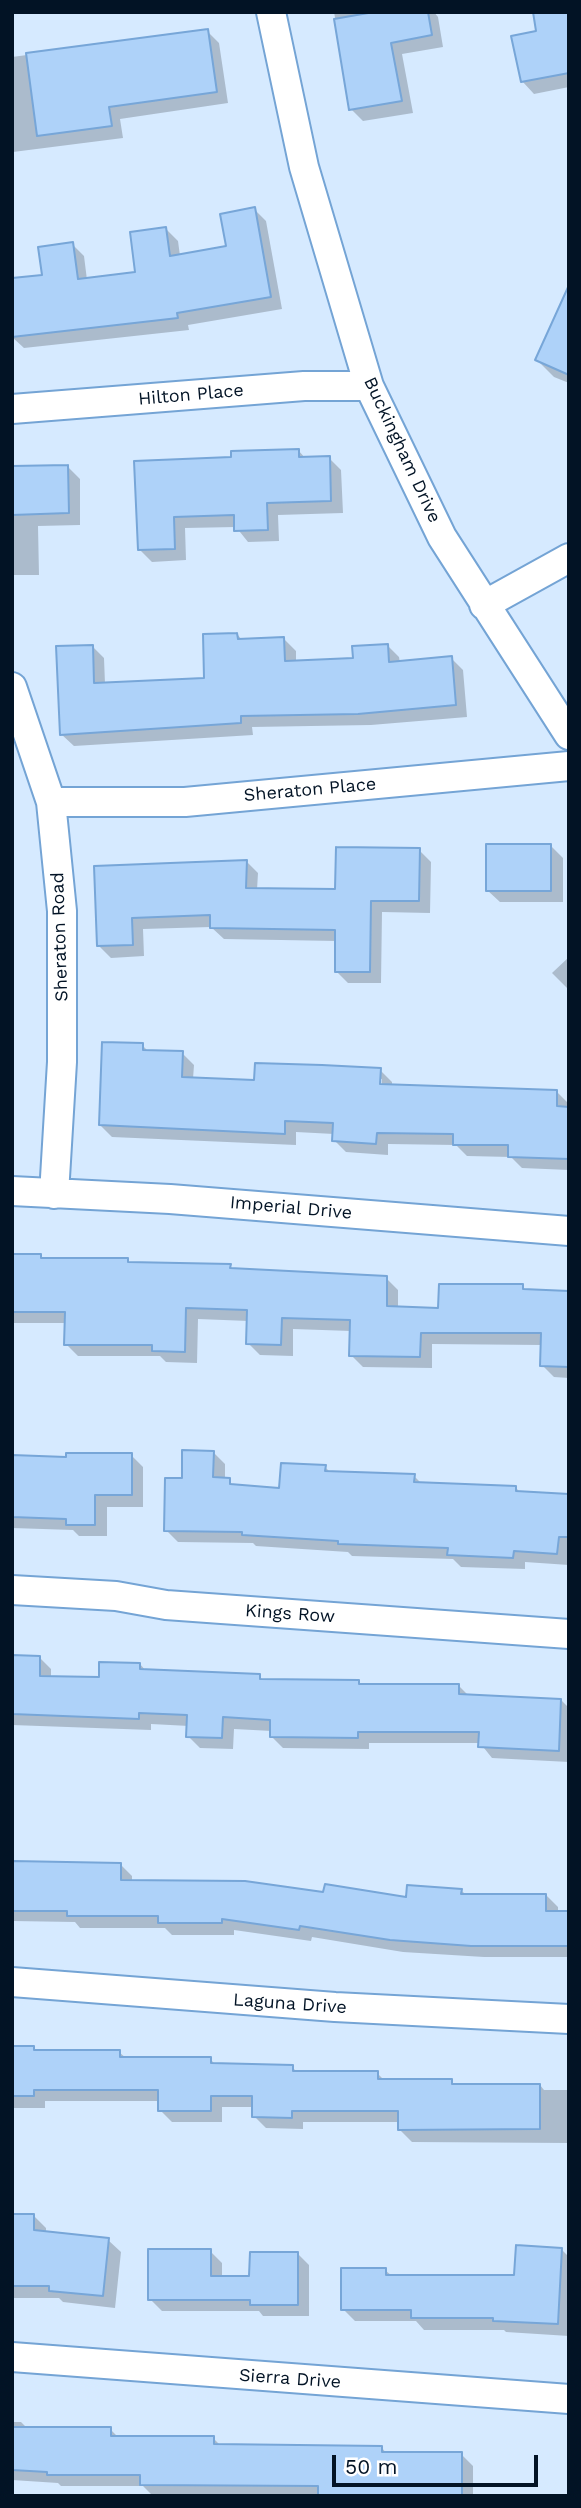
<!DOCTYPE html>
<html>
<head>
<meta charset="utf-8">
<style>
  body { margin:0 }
  #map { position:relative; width:581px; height:2508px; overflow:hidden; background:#d6eaff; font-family:"Work Sans",sans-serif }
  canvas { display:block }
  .frame { position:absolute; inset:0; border:14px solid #021325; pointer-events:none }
  .scale { position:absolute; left:332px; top:2455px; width:206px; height:32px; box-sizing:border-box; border:4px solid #021325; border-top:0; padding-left:9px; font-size:21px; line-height:24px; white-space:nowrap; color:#021325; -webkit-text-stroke:5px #fff; paint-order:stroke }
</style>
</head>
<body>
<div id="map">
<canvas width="581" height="2508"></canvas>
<div class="frame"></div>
<div class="scale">50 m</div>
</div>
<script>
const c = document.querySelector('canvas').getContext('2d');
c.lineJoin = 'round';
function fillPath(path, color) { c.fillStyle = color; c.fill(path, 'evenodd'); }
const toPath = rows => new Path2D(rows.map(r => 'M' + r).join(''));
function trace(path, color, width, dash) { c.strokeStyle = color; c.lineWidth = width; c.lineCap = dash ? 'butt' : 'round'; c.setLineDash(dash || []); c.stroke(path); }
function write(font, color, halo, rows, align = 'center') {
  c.font = font + ' "Work Sans",sans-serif'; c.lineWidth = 5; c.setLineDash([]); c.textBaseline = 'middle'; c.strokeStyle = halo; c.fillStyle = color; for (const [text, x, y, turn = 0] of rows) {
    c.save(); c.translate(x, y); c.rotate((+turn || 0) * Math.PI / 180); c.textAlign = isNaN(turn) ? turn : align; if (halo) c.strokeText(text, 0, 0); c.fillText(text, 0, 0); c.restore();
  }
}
fillPath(toPath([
  [334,12,434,12,438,17,443,47,402,54,413,113,363,121,351,109],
  [569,12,569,87,534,94,522,81,538,32],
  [207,31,219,43,228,103,120,119,123,138,13,152,12,162,12,57],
  [254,209,266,221,282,309,188,325,189,330,24,348,12,337,12,280,44,276,72,244,84,256,87,280,137,273,166,229,178,241,180,256,228,247],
  [569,289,569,383,554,377,537,360],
  [298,450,306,459,329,458,341,470,343,513,278,515,279,541,248,542,236,527,185,528,186,560,152,562,140,550,233,459],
  [68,467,80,479,80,525,38,526,39,575,12,575,12,468],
  [237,634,242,640,284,639,296,651,296,663,355,660,387,645,399,657,400,663,451,658,463,670,467,717,371,725,252,727,253,735,74,746,61,734,92,646,104,658,105,684,206,680],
  [551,846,563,858,563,902,500,902,487,890],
  [419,850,431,862,430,913,382,912,381,983,348,983,336,971,337,941,224,939,211,927,143,929,144,956,111,958,99,946,96,867,246,861,258,873,257,890,337,891],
  [569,957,569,990,552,973],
  [142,1045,149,1052,182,1053,194,1065,193,1079,256,1082,380,1070,392,1082,392,1087,557,1092,569,1104,569,1170,522,1168,511,1157,467,1156,456,1145,388,1144,388,1155,346,1152,334,1140,334,1134,296,1132,296,1145,112,1137,100,1125],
  [378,1079,382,1079,381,1093],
  [12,1256,41,1256,44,1260,127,1260,131,1264,230,1266,234,1270,386,1278,398,1290,398,1308,440,1310,522,1286,527,1291,569,1293,569,1378,554,1377,542,1365,542,1345,432,1344,432,1368,363,1367,351,1355,351,1331,293,1329,293,1356,260,1355,248,1343,249,1321,198,1319,197,1363,166,1362,160,1356,78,1356,66,1344,66,1323,12,1323],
  [213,1452,225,1464,225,1479,237,1487,281,1489,325,1467,331,1473,414,1476,422,1484,516,1488,521,1493,569,1496,569,1565,525,1562,525,1569,461,1567,453,1559,352,1556,348,1552,256,1546,253,1543,178,1542,166,1530,184,1479],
  [131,1455,143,1467,143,1507,107,1507,107,1536,79,1536,73,1530,12,1528,12,1457,67,1459],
  [12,1657,39,1657,51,1669,51,1678,100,1679,140,1664,146,1671,259,1676,264,1681,458,1685,469,1696,561,1700,569,1708,569,1762,492,1758,480,1743,369,1743,369,1749,283,1748,271,1736,272,1731,234,1729,233,1749,200,1748,188,1736,189,1726,151,1724,151,1730,12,1725],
  [12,1863,120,1864,132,1876,132,1882,408,1899,461,1890,466,1895,546,1895,558,1907,558,1913,569,1913,569,1957,484,1957,403,1952,312,1937,311,1941,234,1930,234,1935,172,1935,165,1928,80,1928,75,1922,12,1921],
  [12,2049,119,2052,127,2059,210,2059,216,2065,292,2067,298,2073,377,2073,385,2081,451,2081,455,2085,540,2085,544,2090,569,2090,569,2143,412,2142,400,2130,400,2122,303,2122,303,2129,266,2128,254,2116,254,2107,222,2107,222,2122,172,2122,160,2110,160,2101,45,2101,45,2108,12,2108],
  [12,2216,34,2216,46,2228,46,2233,108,2240,121,2252,115,2308,63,2302,59,2298,12,2298],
  [561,2249,569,2257,569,2336,506,2332,504,2330,424,2330,416,2321,355,2321,343,2309,385,2270,392,2276,516,2276],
  [210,2251,222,2263,222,2277,251,2278,297,2253,309,2265,309,2316,263,2316,259,2311,162,2311,150,2299],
  [12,2422,21,2422,28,2429,110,2429,119,2438,213,2438,221,2446,382,2448,387,2454,461,2454,473,2466,473,2496,153,2496,143,2486,61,2486,58,2483,12,2480]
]), '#0003');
const building = toPath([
  [374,12,428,12,432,35,391,43,402,101,349,110,334,19,374,12],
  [533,12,569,12,569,73,521,82,511,36,536,31,533,12],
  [208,29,217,92,109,107,112,126,37,136,26,53,208,29],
  [255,207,271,297,177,313,178,318,12,337,12,278,42,275,38,247,73,242,78,279,135,272,130,232,166,227,170,256,226,246,220,214,255,207],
  [569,285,569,375,535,360,569,285],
  [299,449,299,457,330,456,331,501,267,503,268,530,234,531,234,515,174,517,175,549,138,550,134,461,231,457,231,451,299,449],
  [68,465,69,513,12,515,12,466,68,465],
  [237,633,238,639,284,637,285,661,353,658,352,646,388,644,389,662,452,656,456,705,358,714,241,716,241,723,60,735,56,646,93,645,94,683,204,678,203,634,237,633],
  [486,844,551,844,551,891,486,891,486,844],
  [336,847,420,848,419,901,371,901,370,972,335,972,335,930,210,928,210,915,132,918,133,945,97,946,94,866,247,860,246,888,335,889,336,847],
  [102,1042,143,1043,143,1050,183,1051,182,1077,254,1080,255,1063,322,1065,381,1068,380,1084,557,1090,557,1106,569,1107,569,1159,508,1157,508,1145,453,1145,453,1134,377,1133,376,1144,332,1141,333,1123,285,1121,285,1134,99,1125,102,1042],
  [12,1254,41,1254,41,1258,128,1258,128,1262,231,1264,230,1268,387,1276,387,1306,438,1308,439,1284,523,1284,523,1289,569,1291,569,1367,540,1366,541,1333,421,1333,420,1357,349,1356,350,1320,282,1318,281,1345,246,1344,247,1310,186,1308,185,1352,152,1351,152,1345,64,1345,65,1312,12,1312,12,1254],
  [182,1450,214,1451,213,1477,230,1478,230,1484,279,1488,281,1463,326,1465,325,1471,415,1474,414,1482,516,1486,516,1491,569,1494,569,1537,559,1537,557,1554,514,1551,513,1558,447,1555,448,1548,338,1544,338,1541,242,1535,242,1532,164,1531,165,1478,182,1478,182,1450],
  [66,1453,132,1453,132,1495,95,1495,95,1525,66,1525,66,1519,12,1517,12,1455,66,1457,66,1453],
  [12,1655,40,1656,40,1676,99,1677,99,1662,140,1663,140,1669,260,1674,260,1679,359,1680,359,1684,459,1684,459,1694,561,1699,559,1751,478,1747,479,1732,358,1732,358,1738,270,1737,270,1720,223,1717,222,1738,186,1737,187,1715,139,1713,139,1719,12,1714,12,1655],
  [12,1861,121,1863,121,1880,245,1881,323,1892,325,1884,406,1897,407,1885,462,1889,461,1894,546,1894,546,1911,569,1911,569,1946,471,1946,390,1940,300,1926,299,1930,222,1919,222,1923,158,1923,158,1916,67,1916,67,1911,12,1911,12,1861],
  [12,2046,34,2046,34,2050,120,2050,120,2057,211,2057,211,2063,293,2065,293,2071,378,2071,378,2079,452,2079,452,2084,540,2084,540,2129,398,2130,398,2111,292,2111,292,2118,252,2117,252,2096,211,2096,211,2111,158,2111,158,2090,34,2090,34,2096,12,2096,12,2046],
  [12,2214,34,2214,34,2230,109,2238,103,2296,49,2291,49,2286,12,2286,12,2214],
  [516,2245,562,2248,558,2324,493,2321,493,2318,411,2318,411,2310,341,2310,341,2268,386,2268,386,2275,514,2275,516,2245],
  [148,2249,211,2249,211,2276,249,2276,250,2252,298,2252,298,2305,250,2305,250,2300,148,2300,148,2249],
  [12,2427,111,2427,111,2436,214,2436,214,2444,382,2446,382,2452,462,2452,462,2496,318,2496,318,2486,140,2485,140,2475,47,2475,47,2472,12,2470,12,2427]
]);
fillPath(building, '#aed2f9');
trace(building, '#77a6d8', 2);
const minor = toPath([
  [271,12,304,167,369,386,442,537,569,735],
  [12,409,304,386,369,386],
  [484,605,569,558],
  [12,687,51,802,62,911,62,1062,54,1194],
  [51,802,185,802,569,766],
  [12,1191,170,1199,569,1231],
  [12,1590,116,1596,166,1605,569,1634],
  [12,1982,335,2007,569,2019],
  [12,2357,569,2399]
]);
trace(minor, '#74a4d5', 32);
trace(minor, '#fff', 28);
write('18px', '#021325', '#fff', [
  ["Hilton Place",191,395,-5],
  ["Buckingham Drive",402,450,65],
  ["Sheraton Place",310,790,-5],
  ["Sheraton Road",60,937,-92],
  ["Imperial Drive",291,1208,5],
  ["Kings Row",290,1614,4],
  ["Laguna Drive",290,2004,4],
  ["Sierra Drive",290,2379,4]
]);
</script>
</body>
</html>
